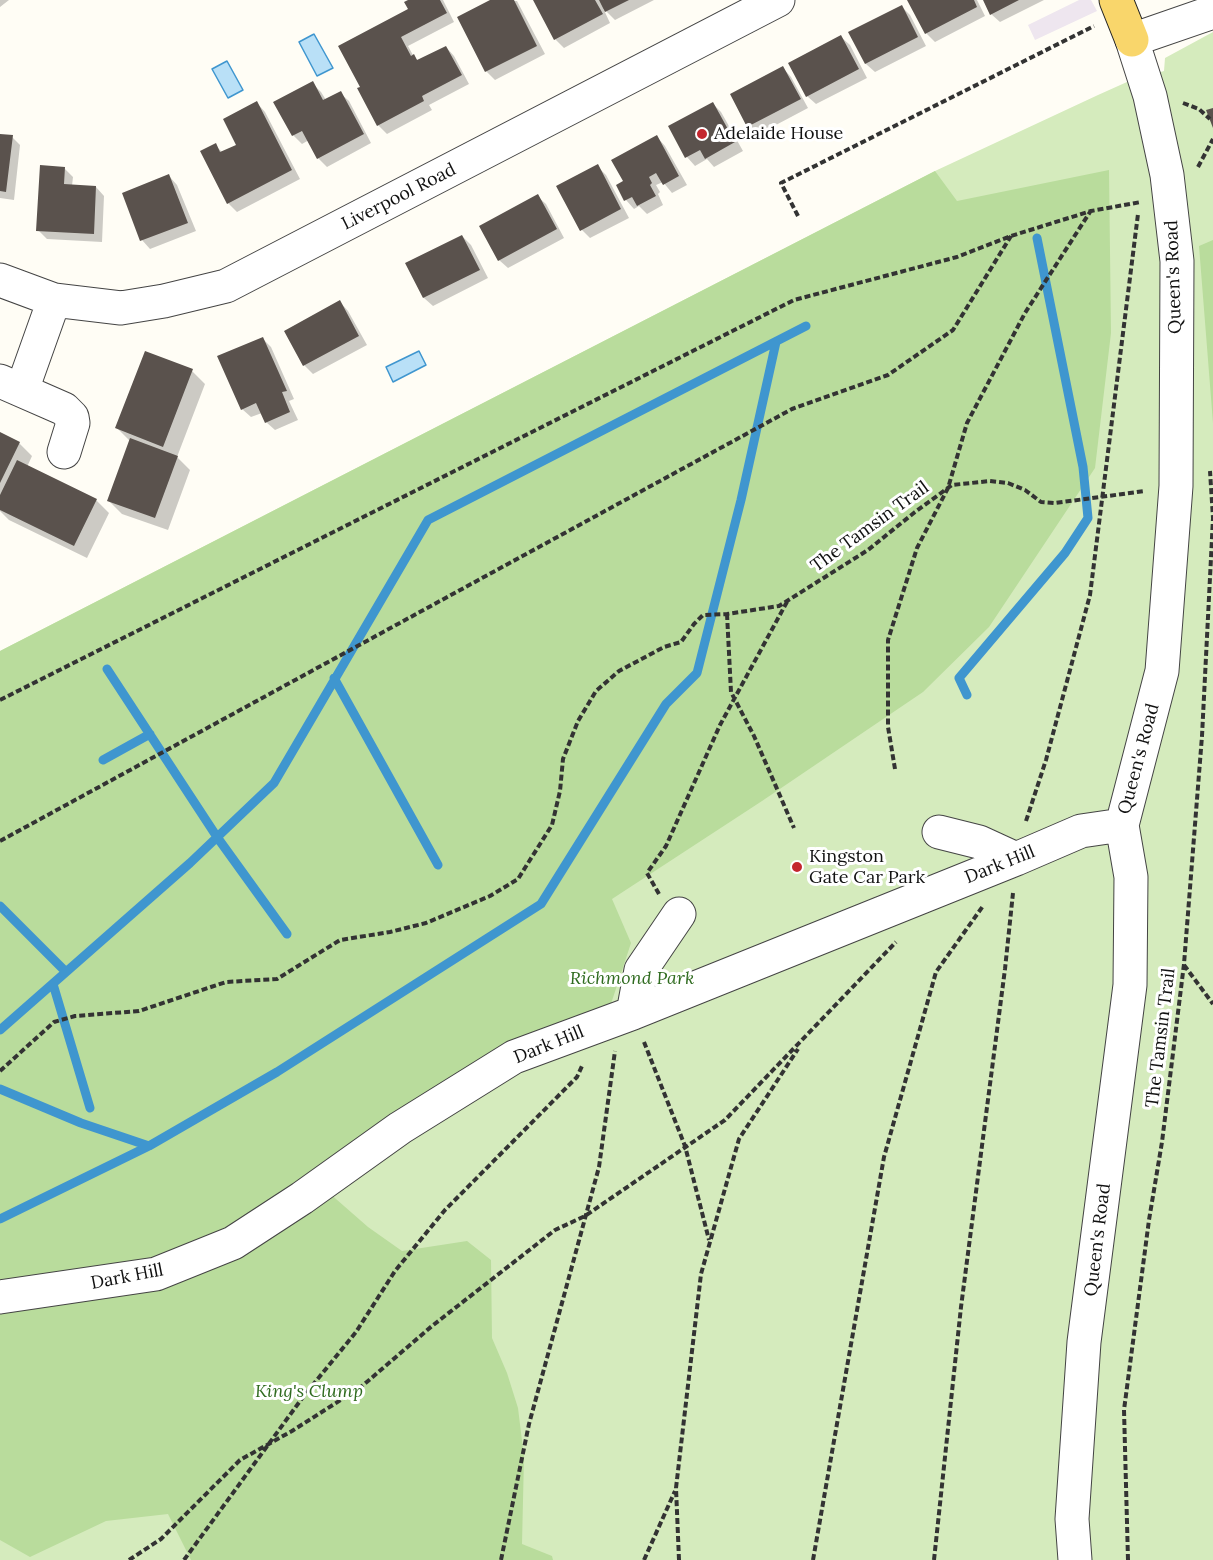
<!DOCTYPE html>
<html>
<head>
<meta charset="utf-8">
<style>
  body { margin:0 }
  canvas { display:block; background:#fffdf5 }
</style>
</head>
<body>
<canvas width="1213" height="1560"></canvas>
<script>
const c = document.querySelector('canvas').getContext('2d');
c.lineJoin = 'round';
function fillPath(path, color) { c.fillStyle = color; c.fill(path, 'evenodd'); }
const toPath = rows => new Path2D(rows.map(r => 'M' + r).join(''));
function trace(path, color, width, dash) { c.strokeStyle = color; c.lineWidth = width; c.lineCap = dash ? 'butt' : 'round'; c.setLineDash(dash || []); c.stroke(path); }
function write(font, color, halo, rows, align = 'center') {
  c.font = font + ' Lora,serif'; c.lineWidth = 6; c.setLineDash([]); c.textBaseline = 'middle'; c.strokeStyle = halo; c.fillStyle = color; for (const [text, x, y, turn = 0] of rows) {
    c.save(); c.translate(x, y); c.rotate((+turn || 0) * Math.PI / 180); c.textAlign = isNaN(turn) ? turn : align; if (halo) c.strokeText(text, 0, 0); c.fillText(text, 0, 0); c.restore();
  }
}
fillPath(toPath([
  [1079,0,1091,0,1097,11,1035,40,1028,25]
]), '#eee6ef');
fillPath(toPath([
  [1213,32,1213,1560,0,1560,0,651,935,171,1098,95,1127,82,1164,71,1165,58]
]), '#d5ebbd');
fillPath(toPath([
  [1109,170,1111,333,1095,468,989,627,923,692,762,801,612,899,631,943,605,1022,320,1185,368,1227,402,1251,467,1241,491,1260,492,1338,507,1373,518,1408,524,1457,522,1544,552,1556,553,1560,191,1560,168,1514,106,1521,30,1557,0,1540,0,651,935,171,957,201],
  [1213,240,1213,423,1199,246]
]), '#b9dc9c');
const water = toPath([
  [314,34,333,68,317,76,299,42,314,34],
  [227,61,243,90,228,98,212,69,227,61],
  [419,351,426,365,393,382,386,367,419,351]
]);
fillPath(water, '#b9e0f7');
trace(water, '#3f96cf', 1.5);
fillPath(toPath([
  [0,0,9,0,0,7],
  [411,0,443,0,454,22,408,46,414,57,419,61,446,47,454,56,469,84,429,105,432,110,387,134,378,125,362,87,410,10],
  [494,0,517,1,545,54,495,80,486,71],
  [535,0,654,0,615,20,603,8,610,23,564,48,555,39],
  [910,0,977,0,985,16,935,42,926,33],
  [984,0,1044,0,1000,22,991,14],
  [901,6,910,15,926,46,875,72,866,64,850,32],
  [841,37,850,45,867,78,816,104,807,96],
  [783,68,791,77,808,108,757,135,748,126],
  [312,83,321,92,326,100,340,93,349,101,371,143,327,167,318,158,309,140,302,144,293,135],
  [257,103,265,112,300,179,237,212,228,203,215,145,223,153,238,145],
  [713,104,721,112,743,151,714,167,707,159,695,166,687,157,670,127],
  [0,135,12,137,20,145,14,200,0,198],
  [657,137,665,146,687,185,672,193,663,182,656,185,660,192,658,194,663,205,647,214,639,206,634,209,626,200,618,186,625,182],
  [597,166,606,175,629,218,590,238,582,230],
  [64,168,73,177,72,186,96,187,104,196,102,242,47,239,38,230],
  [169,176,177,185,196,231,150,249,142,240],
  [537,196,546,204,564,238,508,268,499,260],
  [462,236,471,245,488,278,433,306,424,298,407,264],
  [340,302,348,311,367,345,313,374,304,365],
  [262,338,271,347,294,399,289,401,298,420,275,430,266,422,262,413,251,417,242,409],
  [192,371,205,384,177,457,190,470,168,530,122,514,109,501,131,442,117,428],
  [0,434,19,443,32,456,27,467,96,500,109,513,87,558,9,520,0,511]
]), '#0003');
trace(toPath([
  [107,669,217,837,287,934],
  [334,678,438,865],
  [967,695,959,678,1065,553,1088,518,1083,467,1037,238],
  [103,760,150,734],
  [0,906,66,972],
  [53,984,90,1108],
  [0,1030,190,863,274,783,428,520,806,326],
  [0,1089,81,1123,149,1146],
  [0,1219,149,1146,277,1072,541,904,666,704,697,673,741,500,776,342]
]), '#3f96cf', 9);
fillPath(toPath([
  [408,0,440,0,447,13,401,37,411,56,414,54,417,60,446,46,462,75,422,96,424,101,377,126,357,88,360,87,338,46,408,9,404,2],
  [490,0,514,0,537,46,485,72,457,17],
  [533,0,595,0,603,14,554,40],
  [599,0,629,0,605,12],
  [907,0,974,0,977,7,925,34],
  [983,0,1019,0,990,15],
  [902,5,918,37,865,64,848,32],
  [841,35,859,69,806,97,788,63],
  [783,66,801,99,747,127,730,94],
  [313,81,323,100,341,91,364,134,317,159,302,131,292,136,273,102],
  [257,101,292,170,227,204,200,151,216,143,220,152,236,145,223,119],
  [713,102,735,142,705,159,700,150,685,158,668,126],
  [1213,108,1213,128,1206,110],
  [0,134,13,135,6,192,0,191],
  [657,135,679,176,663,185,656,173,649,177,652,183,650,185,656,196,637,206,632,197,624,201,616,185,623,181,611,160],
  [598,164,621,209,580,231,556,186],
  [40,165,65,167,64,184,96,186,94,234,36,231],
  [169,174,188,223,140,241,122,193],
  [538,194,557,229,498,261,479,226],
  [462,235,480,270,423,298,405,263],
  [340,300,359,336,303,366,284,331],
  [263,337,287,391,282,392,290,412,265,423,256,403,241,410,217,356],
  [145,351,193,369,163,447,115,428],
  [0,432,20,442,0,483],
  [130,438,178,456,155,518,107,501],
  [17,460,97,499,74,546,0,510,0,495]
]), '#5a524d');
const minor = toPath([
  [0,280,54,300,121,308,164,301,226,286,778,0],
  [0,381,64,409,72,417,73,423,64,452],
  [22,390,54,300],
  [939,832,979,842,1016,859],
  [633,1013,641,970,679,914],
  [0,1297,156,1274,233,1243,302,1198,400,1128,514,1057,633,1013,1016,859,1081,831,1122,825],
  [1075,1560,1072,1519,1084,1342,1130,985,1131,877,1122,825,1162,671,1176,486,1177,261,1167,175,1150,96,1132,40,1213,12]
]);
const major = toPath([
  [1116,0,1132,40]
]);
trace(minor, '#444', 35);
trace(major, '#222', 35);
trace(toPath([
  [1183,103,1199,109,1210,119],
  [1198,167,1213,139],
  [798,216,781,183,1094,26],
  [727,614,731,692,754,736,794,828],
  [0,700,794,300,957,257,1011,236,1091,211,1141,202],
  [895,769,888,727,888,640,917,548,948,488,967,423,1025,313,1090,212],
  [1026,821,1046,760,1090,595,1138,214],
  [0,841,792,409,888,375,953,330,1011,236],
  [659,894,647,873,666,846,720,725,788,600],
  [1184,965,1213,1004],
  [644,1042,685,1146,709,1240],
  [0,1071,54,1022,75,1016,139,1011,226,982,277,979,340,940,390,932,426,923,490,896,518,879,552,825,560,791,563,759,578,721,596,691,619,671,664,647,681,642,694,624,703,615,727,614,779,606,868,550,915,512,952,485,990,481,1008,483,1025,490,1041,502,1055,503,1145,491],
  [129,1560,161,1539,240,1460,292,1431,361,1387,432,1326,555,1230,585,1216,725,1120,896,942],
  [184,1560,303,1397,356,1332,395,1271,445,1210,577,1077,582,1066],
  [501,1560,529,1424,599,1167,615,1051],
  [644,1560,675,1491],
  [679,1560,676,1488,701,1274,739,1139,798,1049],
  [813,1560,884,1157,936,972,983,906],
  [934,1560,961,1307,1005,969,1013,893],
  [1128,1560,1124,1410,1149,1220,1162,1142,1184,964,1202,736,1213,518,1210,471]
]), '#333', 4, [6, 3]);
trace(minor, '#fff', 33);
trace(major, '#f9d66b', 33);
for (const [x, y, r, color] of [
  [702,134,6,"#c4262e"],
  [797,867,6,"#c4262e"]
]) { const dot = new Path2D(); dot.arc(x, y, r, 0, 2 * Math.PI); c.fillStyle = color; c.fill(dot); trace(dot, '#fff', 2); }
write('18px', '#111', '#fff', [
  ["Adelaide House",714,134],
  ["Kingston",809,857],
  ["Gate Car Park",809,878]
], 'left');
write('18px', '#111', '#fff', [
  ["Liverpool Road",399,197,-27],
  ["Queen's Road",1174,277,-92],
  ["The Tamsin Trail",870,527,-36],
  ["Queen's Road",1139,759,-75],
  ["Dark Hill",1000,865,-22],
  ["The Tamsin Trail",1161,1038,-83],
  ["Dark Hill",549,1045,-22],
  ["Queen's Road",1098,1240,-83],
  ["Dark Hill",127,1277,-11]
]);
write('italic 18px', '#2f6b1f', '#fff', [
  ["Richmond Park",632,979],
  ["King's Clump",309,1392]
]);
</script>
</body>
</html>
